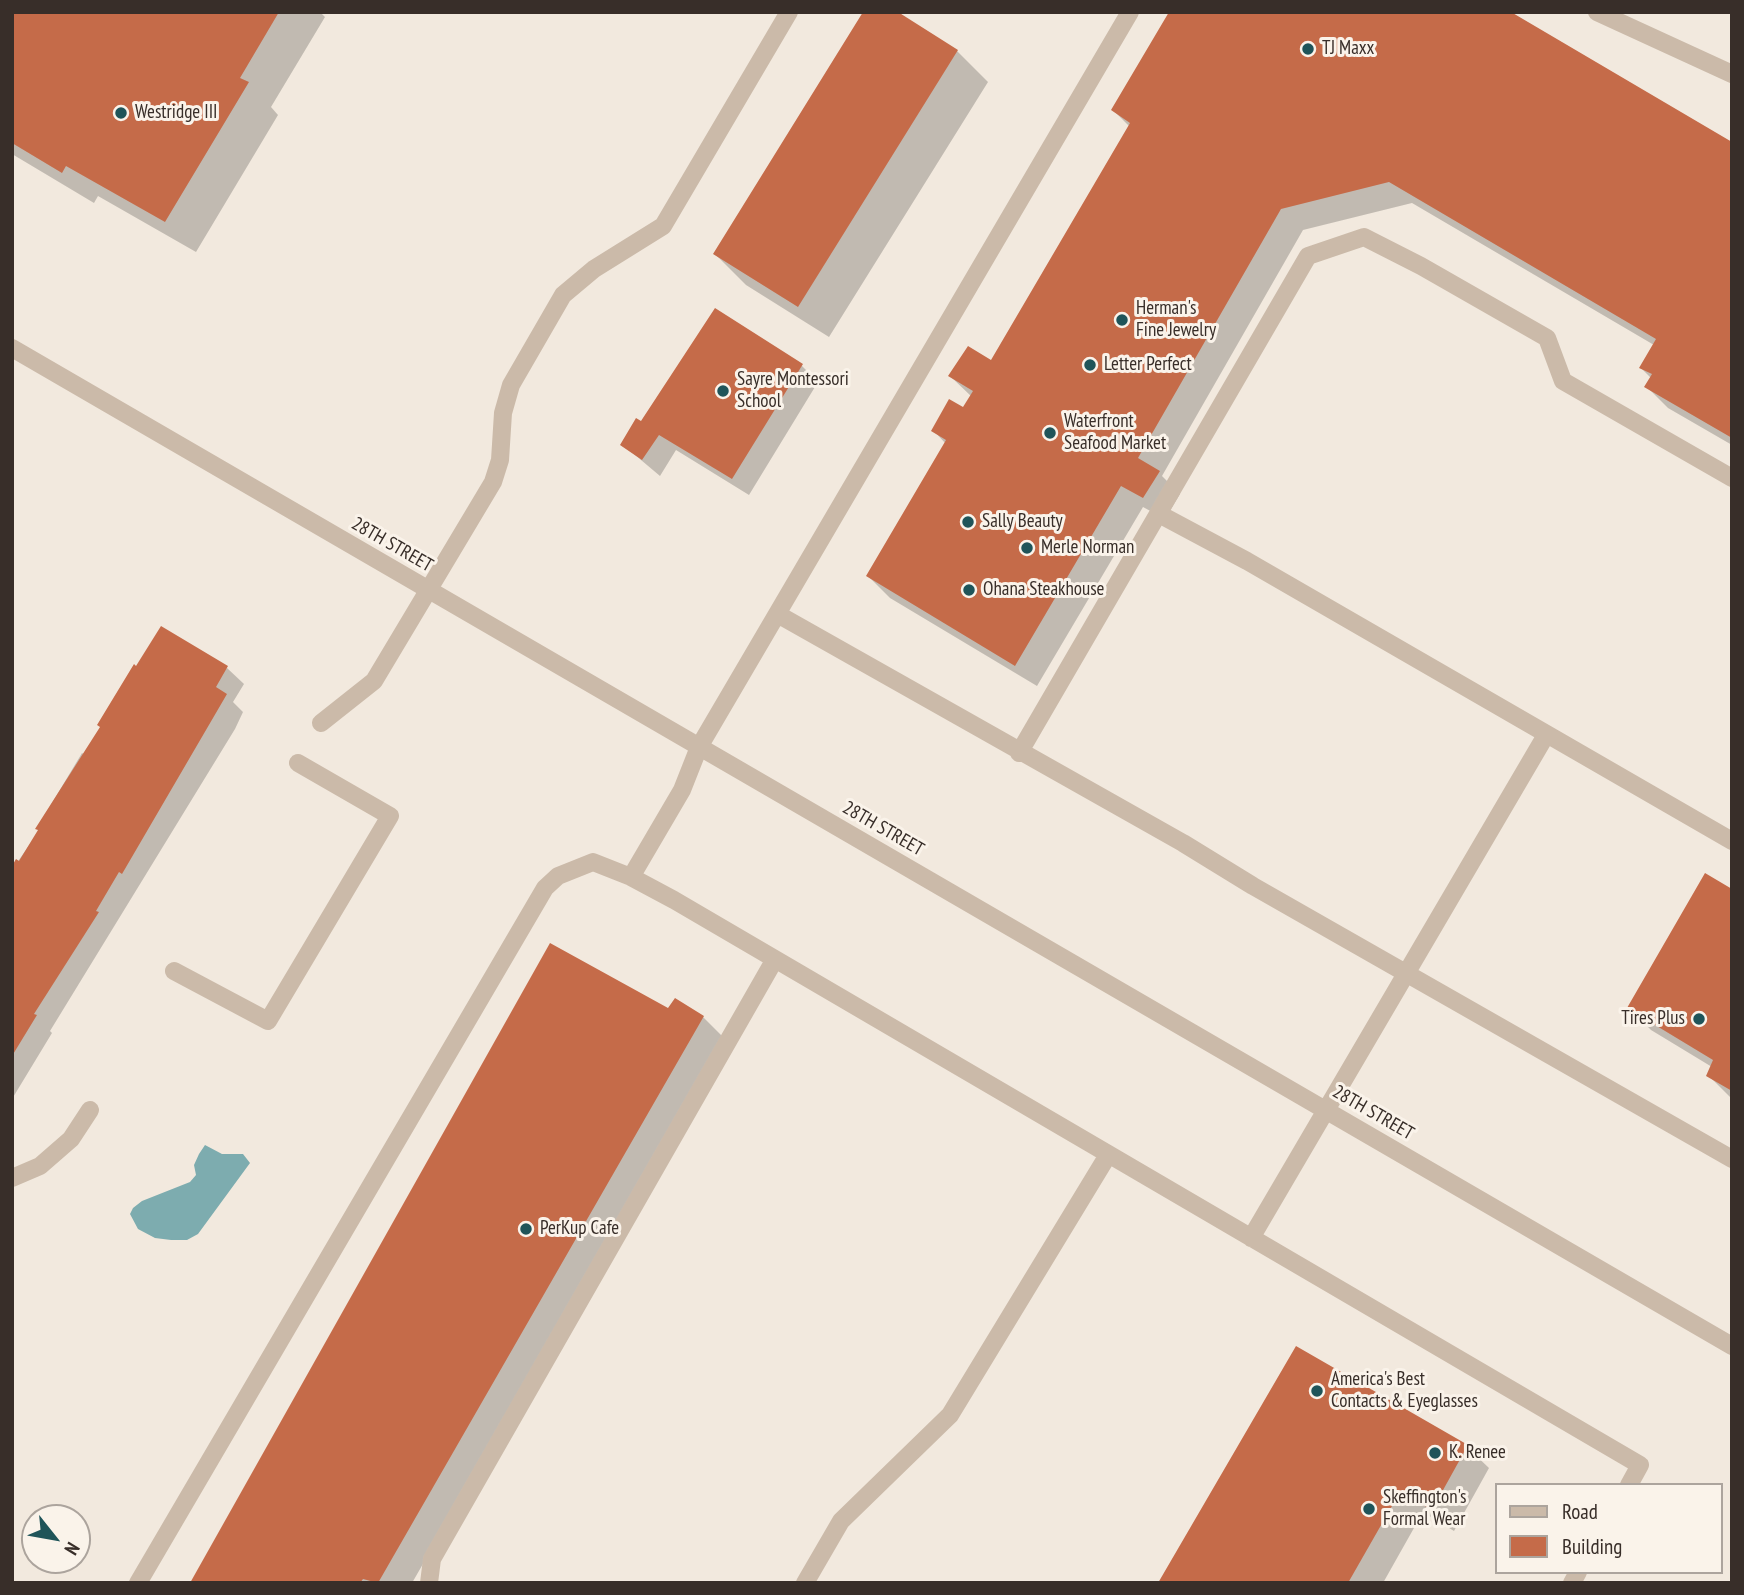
<!DOCTYPE html>
<html>
<head>
<meta charset="utf-8">
<style>
  body { margin:0 }
  #map { position:relative; width:1744px; height:1595px; overflow:hidden; background:#f2e9de; font-family:"PT Sans Narrow",sans-serif }
  canvas { display:block }
  .frame { position:absolute; inset:0; border:14px solid #382e29; pointer-events:none }
  .legend { position:absolute; left:1495px; top:1483px; width:228px; height:91px; box-sizing:border-box; background:#faf3ea; border:2px solid #aca49d; margin:0; padding:9px 12px; list-style:none; font-size:21px; color:#382e29 }
  .legend li { display:flex; align-items:center; gap:14px; height:35px }
  .legend b { width:35px; border:2px solid #aca49d }
  .north { position:absolute; left:21px; top:1504px; width:70px; height:70px; box-sizing:border-box; background:#faf3ea; border:2px solid #aca49d; border-radius:50%; rotate:121deg; font-size:19px; font-weight:700; line-height:28px; text-align:center; color:#382e29 }
  .north::after { content:''; display:block; margin:auto; width:24px; height:32px; background:#1f5459; clip-path:polygon(50% 0,100% 100%,50% 72%,0 100%) }
</style>
</head>
<body>
<div id="map">
<canvas width="1744" height="1595"></canvas>
<div class="frame"></div>
<ul class="legend">
<li><b style="height:9px;background:#cbbaa9"></b>Road</li>
<li><b style="height:19px;background:#c56b49"></b>Building</li>
</ul>
<div class="north">N</div>
</div>
<script>
const c = document.querySelector('canvas').getContext('2d');
c.lineJoin = 'round';
function fillPath(path, color) { c.fillStyle = color; c.fill(path, 'evenodd'); }
const toPath = rows => new Path2D(rows.map(r => 'M' + r).join(''));
function trace(path, color, width, dash) { c.strokeStyle = color; c.lineWidth = width; c.lineCap = dash ? 'butt' : 'round'; c.setLineDash(dash || []); c.stroke(path); }
function write(font, color, halo, rows, align = 'center') {
  c.font = font + ' "PT Sans Narrow",sans-serif'; c.lineWidth = 6; c.setLineDash([]); c.textBaseline = 'middle'; c.strokeStyle = halo; c.fillStyle = color; for (const [text, x, y, turn = 0] of rows) {
    c.save(); c.translate(x, y); c.rotate((+turn || 0) * Math.PI / 180); c.textAlign = isNaN(turn) ? turn : align; if (halo) c.strokeText(text, 0, 0); c.fillText(text, 0, 0); c.restore();
  }
}
fillPath(toPath([
  [205,1145,222,1154,243,1154,250,1163,198,1234,187,1240,171,1240,155,1238,138,1229,130,1214,133,1208,142,1201,190,1182,196,1175,194,1165,199,1154]
]), '#7dacaf');
fillPath(toPath([
  [12,12,320,12,325,17,271,107,278,115,196,252,98,196,94,203,12,154],
  [957,51,988,82,829,337,746,285,715,254],
  [1113,110,1732,144,1732,445,1668,408,1646,386,1651,378,1641,368,1654,345,1412,203,1303,230,1162,476,1180,494,1165,519,1143,507,1037,686,890,598,868,576,946,444,933,430,964,410,972,397,950,376,992,362,1129,126],
  [801,365,818,382,749,495,676,450,660,476,622,444],
  [227,668,244,684,233,702,243,712,235,729,50,1031,52,1033,12,1099,12,870,39,831,37,828,82,753,85,755],
  [1732,891,1732,1099,1708,1075,1712,1067,1651,1030,1629,1008],
  [669,1011,703,1017,725,1039,412,1583,192,1583],
  [1296,1348,1467,1447,1489,1468,1454,1531,1423,1512,1383,1583,1161,1583]
]), '#0003');
fillPath(toPath([
  [12,12,279,12,240,78,249,82,165,222,66,166,62,173,12,143],
  [863,12,898,12,958,50,798,307,713,254],
  [1169,12,1511,12,1732,142,1732,438,1644,387,1652,374,1639,368,1656,339,1389,182,1281,209,1138,458,1160,471,1143,498,1121,486,1015,666,866,576,946,440,931,431,949,399,963,407,973,391,948,376,968,346,991,360,1130,123,1111,110],
  [715,308,803,364,732,479,659,435,642,460,620,445,636,418,641,421],
  [161,626,228,666,216,687,227,694,122,874,119,872,96,911,99,912,34,1014,37,1015,12,1056,12,866,16,859,19,861,38,830,35,829,100,727,97,725,134,664,136,666],
  [1705,873,1732,889,1732,1091,1706,1076,1713,1060,1627,1008],
  [550,943,668,1008,675,998,704,1016,378,1583,363,1579,360,1583,190,1583],
  [1296,1346,1468,1445,1432,1510,1400,1492,1348,1583,1158,1583]
]), '#c56b49');
trace(toPath([
  [1597,12,1732,74],
  [12,348,1732,1346],
  [1159,514,1247,561,1732,841],
  [779,615,1183,843,1253,886,1732,1159],
  [321,723,374,681,493,482,500,460,503,413,511,385,563,295,594,269,663,226,789,12],
  [1019,753,1308,256,1364,237,1421,266,1547,338,1563,381,1732,478],
  [631,877,682,790,699,747,1130,12],
  [174,971,268,1021,390,816,298,763],
  [12,1178,40,1166,71,1139,90,1110],
  [1251,1238,1546,735],
  [138,1583,545,888,558,876,593,862,631,877,674,900,1640,1465,1629,1485],
  [429,1583,432,1559,775,959],
  [805,1583,841,1521,950,1415,1108,1155],
  [1572,1583,1578,1572]
]), '#cbbaa9', 18);
for (const [x, y, r, color] of [
  [1308,49,7,"#1f5459"],
  [121,113,7,"#1f5459"],
  [1122,320,7,"#1f5459"],
  [1090,365,7,"#1f5459"],
  [723,391,7,"#1f5459"],
  [1050,433,7,"#1f5459"],
  [968,522,7,"#1f5459"],
  [1027,548,7,"#1f5459"],
  [969,590,7,"#1f5459"],
  [1699,1019,7,"#1f5459"],
  [526,1229,7,"#1f5459"],
  [1317,1391,7,"#1f5459"],
  [1435,1453,7,"#1f5459"],
  [1369,1509,7,"#1f5459"]
]) { const dot = new Path2D(); dot.arc(x, y, r, 0, 2 * Math.PI); c.fillStyle = color; c.fill(dot); trace(dot, '#faf3ea', 2.5); }
write('19px', '#382e29', '#faf3ea', [
  ["TJ Maxx",1322,49],
  ["Westridge III",135,113],
  ["Herman's",1136,309],
  ["Fine Jewelry",1136,331],
  ["Letter Perfect",1104,365],
  ["Sayre Montessori",737,380],
  ["School",737,402],
  ["Waterfront",1064,422],
  ["Seafood Market",1064,444],
  ["Sally Beauty",982,522],
  ["Merle Norman",1041,548],
  ["Ohana Steakhouse",983,590],
  ["Tires Plus",1685,1019,"right"],
  ["PerKup Cafe",540,1229],
  ["America's Best",1331,1380],
  ["Contacts & Eyeglasses",1331,1402],
  ["K. Renee",1449,1453],
  ["Skeffington's",1383,1498],
  ["Formal Wear",1383,1520]
], 'left');
write('19px', '#382e29', '#faf3ea', [
  ["28TH STREET",392,545,30],
  ["28TH STREET",883,829,30],
  ["28TH STREET",1373,1113,30]
]);
</script>
</body>
</html>
